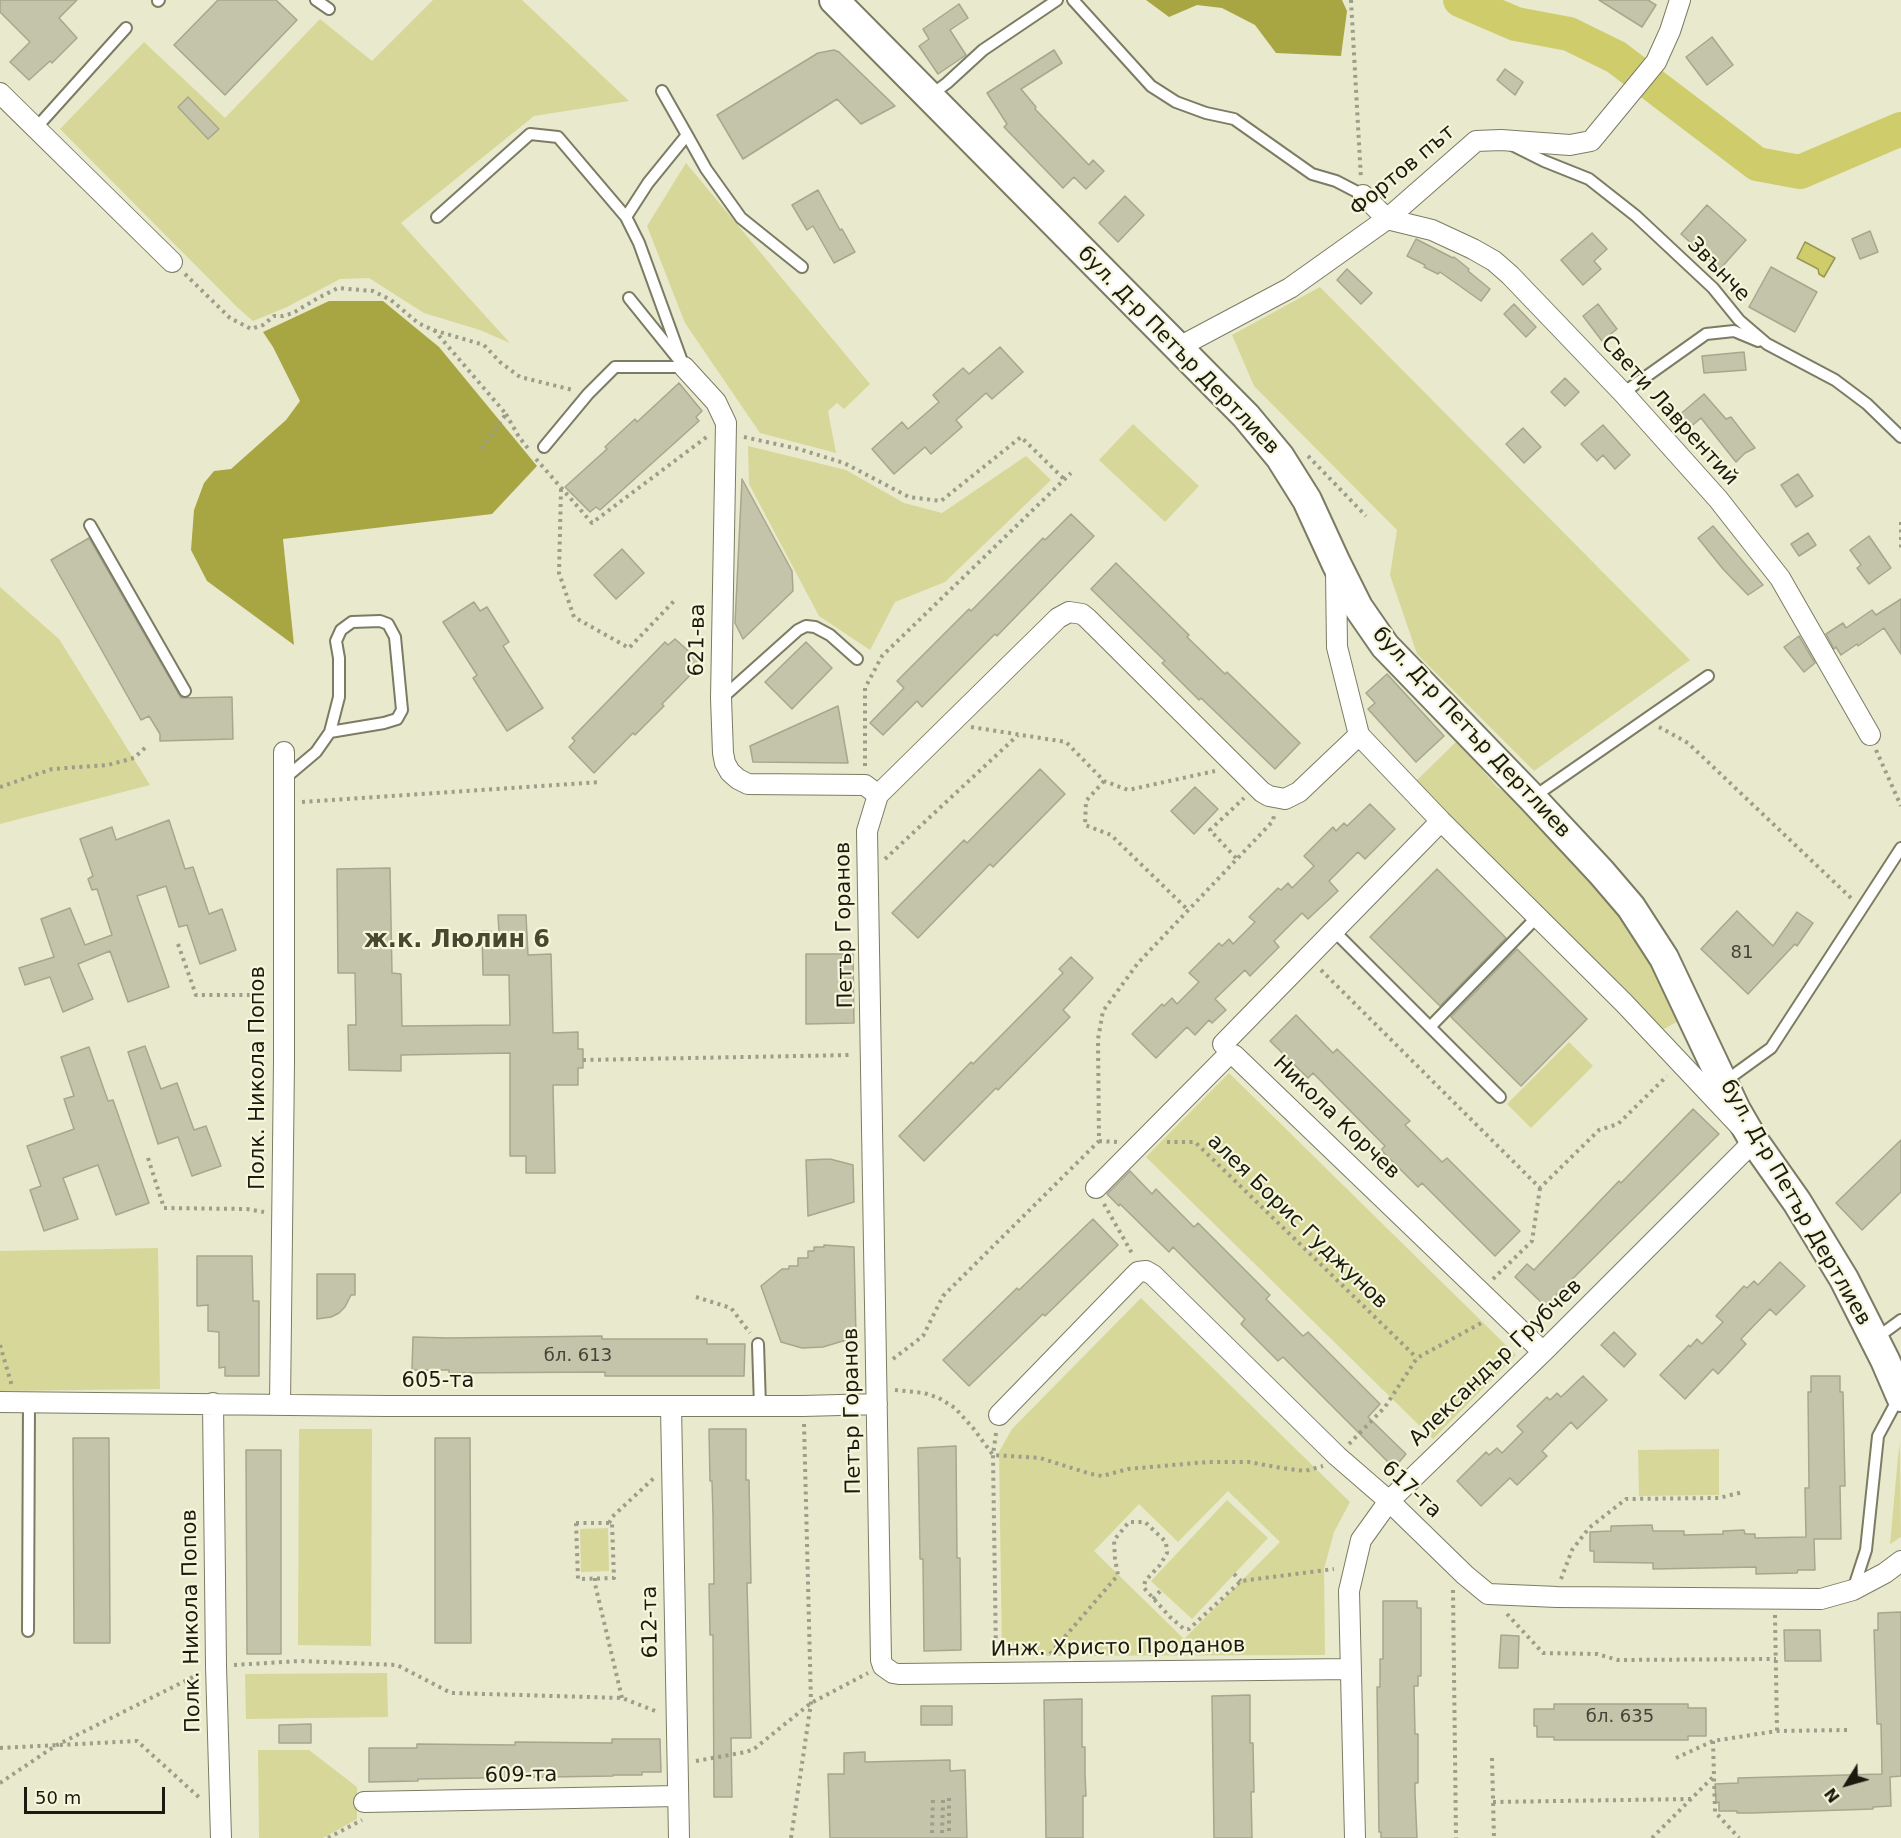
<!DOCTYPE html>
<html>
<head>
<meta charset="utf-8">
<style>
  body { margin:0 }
  #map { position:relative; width:1901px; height:1838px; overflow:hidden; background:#e9e9ce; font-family:"DejaVu Sans",sans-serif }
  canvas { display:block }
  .north { position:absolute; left:1817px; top:1754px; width:60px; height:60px; -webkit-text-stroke:4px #f6f6db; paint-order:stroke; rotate:233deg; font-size:16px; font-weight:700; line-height:24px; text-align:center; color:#1a1a11 }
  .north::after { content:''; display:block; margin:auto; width:21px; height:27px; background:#1a1a11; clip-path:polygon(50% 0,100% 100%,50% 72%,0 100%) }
  .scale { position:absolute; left:24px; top:1787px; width:141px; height:27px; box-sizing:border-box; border:3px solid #1a1a11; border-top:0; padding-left:8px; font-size:18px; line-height:21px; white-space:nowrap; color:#1a1a11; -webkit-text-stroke:4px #f6f6db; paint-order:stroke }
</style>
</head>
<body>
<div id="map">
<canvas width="1901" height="1838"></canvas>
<div class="north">N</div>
<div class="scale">50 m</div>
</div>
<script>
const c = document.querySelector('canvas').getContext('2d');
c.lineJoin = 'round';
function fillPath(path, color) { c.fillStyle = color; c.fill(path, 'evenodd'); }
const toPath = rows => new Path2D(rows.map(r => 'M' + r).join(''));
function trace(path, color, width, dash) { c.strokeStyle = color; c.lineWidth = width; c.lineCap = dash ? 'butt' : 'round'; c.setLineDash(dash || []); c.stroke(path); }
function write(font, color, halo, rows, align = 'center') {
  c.font = font + ' "DejaVu Sans",sans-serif'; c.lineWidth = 4.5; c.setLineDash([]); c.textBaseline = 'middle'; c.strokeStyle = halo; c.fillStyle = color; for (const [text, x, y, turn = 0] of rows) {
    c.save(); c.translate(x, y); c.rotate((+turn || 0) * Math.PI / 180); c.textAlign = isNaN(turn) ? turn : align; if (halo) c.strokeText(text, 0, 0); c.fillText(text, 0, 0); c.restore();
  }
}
fillPath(toPath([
  [433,0,522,0,629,101,534,116,401,223,510,343,480,330,424,313,369,278,340,279,287,307,253,321,238,308,60,129,144,42,225,118,320,19,372,61],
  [686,163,870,384,844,409,837,403,828,411,836,453,760,433,685,323,647,226],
  [1320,287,1690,660,1534,771,1417,654,1390,575,1397,530,1254,386,1232,335],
  [1133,424,1199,486,1165,522,1099,460],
  [748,446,846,470,904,503,942,513,1026,456,1051,480,945,582,895,602,870,650,819,616,749,484],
  [0,587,59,639,150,785,0,824],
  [1457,741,1497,787,1526,806,1625,912,1684,1018,1662,1030,1416,781],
  [1569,1042,1593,1066,1531,1128,1507,1104],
  [1229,1073,1516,1355,1433,1439,1146,1157],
  [158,1248,160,1389,0,1391,0,1251],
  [1141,1298,1350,1502,1334,1532,1324,1569,1325,1655,1002,1656,999,1452,1012,1429],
  [1228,1491,1280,1542,1184,1639,1094,1551,1139,1504,1178,1542],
  [299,1429,372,1429,371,1646,298,1645],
  [1900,1443,1901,1537,1890,1544,1898,1457],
  [1719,1449,1719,1495,1639,1496,1638,1450],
  [1227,1500,1268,1538,1192,1619,1151,1581],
  [608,1528,609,1571,581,1572,580,1529],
  [387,1673,388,1717,246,1719,245,1674],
  [258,1750,309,1750,357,1787,357,1819,323,1838,259,1838]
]), '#d7d799');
fillPath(toPath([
  [1146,0,1342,0,1347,11,1341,56,1276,53,1255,25,1222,8,1197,5,1169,17],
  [329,301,383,301,439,347,537,466,492,514,283,539,294,645,207,581,191,550,194,510,204,483,214,471,231,469,286,420,300,401,273,347,263,332]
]), '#a8a643');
const water = toPath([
  [1805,242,1835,258,1824,277,1819,274,1818,269,1797,258,1805,242]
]);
fillPath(water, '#cfcd6b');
trace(water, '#999750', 1.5);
trace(toPath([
  [1460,0,1516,24,1569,34,1616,57,1757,164,1800,172,1901,129]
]), '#cfcd6b', 34);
const building = toPath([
  [0,0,77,0,59,18,77,38,52,63,50,61,29,80,10,62,30,42,0,12,0,0],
  [218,0,276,0,297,20,225,95,174,45,218,0],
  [1599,0,1648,0,1656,5,1642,27,1599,0],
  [959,4,968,18,950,30,966,55,938,74,919,46,929,39,923,29,959,4],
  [1712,37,1733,65,1707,85,1686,57,1712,37],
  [834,50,839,52,895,106,861,124,837,99,743,159,717,115,818,53,834,50],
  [1054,50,1062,63,1021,89,1036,107,1035,109,1089,165,1093,160,1104,171,1086,189,1074,177,1063,188,1004,127,1007,124,987,93,1054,50],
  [1505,69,1523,82,1515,95,1497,80,1505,69],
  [188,97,219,129,208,139,178,107,188,97],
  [818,190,840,230,842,229,855,252,834,263,813,226,807,230,792,205,818,190],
  [1125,196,1144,215,1118,242,1099,223,1125,196],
  [1707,205,1746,240,1720,269,1681,234,1707,205],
  [1870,231,1878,252,1860,259,1852,239,1870,231],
  [1592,233,1607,249,1594,261,1601,269,1583,285,1561,260,1592,233],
  [1416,239,1453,258,1454,257,1469,269,1468,271,1490,289,1481,301,1440,272,1438,274,1424,267,1425,265,1407,256,1416,239],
  [1771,267,1817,292,1795,332,1749,307,1771,267],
  [1347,269,1372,293,1361,304,1337,280,1347,269],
  [1514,304,1536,327,1526,337,1504,314,1514,304],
  [1598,304,1617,329,1602,341,1583,316,1598,304],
  [1000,347,1023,372,992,399,986,393,956,420,962,427,931,454,925,447,894,474,872,449,902,422,908,429,939,402,933,395,963,368,969,374,1000,347],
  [1744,352,1746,370,1704,373,1702,356,1744,352],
  [1565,378,1579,392,1565,406,1551,392,1565,378],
  [679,383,702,411,696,417,699,421,600,510,596,507,590,512,565,487,607,449,605,447,610,442,635,419,637,422,679,383],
  [1704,394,1726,419,1731,417,1755,448,1745,453,1736,462,1701,418,1688,429,1677,417,1704,394],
  [1603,425,1630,455,1615,469,1603,455,1597,461,1581,444,1603,425],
  [1523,428,1541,447,1524,463,1506,444,1523,428],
  [1798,474,1813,496,1796,507,1781,485,1798,474],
  [742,479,792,571,793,591,743,639,735,623,742,479],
  [1071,514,1094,536,997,636,995,634,922,707,917,701,883,735,870,723,904,688,897,681,969,609,971,611,1043,538,1045,540,1071,514],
  [1713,526,1763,585,1748,595,1723,569,1698,538,1713,526],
  [1808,533,1816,545,1799,556,1791,544,1808,533],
  [1869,536,1891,568,1869,584,1857,568,1861,565,1850,550,1869,536],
  [89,538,181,698,232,697,233,739,160,741,160,734,149,716,141,720,51,560,89,538],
  [622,549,644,573,616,599,594,575,622,549],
  [1116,563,1189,635,1187,637,1225,674,1227,672,1300,743,1275,769,1201,698,1199,700,1162,663,1165,661,1091,589,1116,563],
  [1901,599,1901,654,1884,628,1858,646,1857,644,1841,655,1836,647,1834,649,1826,634,1843,623,1846,628,1872,610,1876,615,1901,599],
  [474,602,480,611,487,607,509,642,503,646,543,708,507,731,473,678,477,675,443,622,474,602],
  [1799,636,1815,663,1804,672,1784,647,1799,636],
  [675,639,702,663,662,704,664,706,635,735,633,733,594,773,569,747,575,741,572,738,665,642,668,645,675,639],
  [806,642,832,668,792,709,765,682,806,642],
  [1387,674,1444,736,1416,762,1368,709,1375,703,1366,693,1387,674],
  [838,706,848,763,753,762,750,746,838,706],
  [1040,769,1065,794,993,867,990,864,918,938,892,913,964,840,967,843,1040,769],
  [1195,787,1218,809,1194,834,1171,811,1195,787],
  [1370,804,1395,829,1365,859,1358,852,1329,881,1338,891,1308,919,1302,913,1274,941,1279,947,1250,976,1245,970,1215,999,1226,1010,1212,1023,1209,1020,1195,1035,1187,1027,1156,1058,1132,1034,1162,1004,1164,1006,1172,998,1177,1004,1199,982,1189,973,1219,943,1222,946,1229,939,1233,944,1255,922,1249,917,1278,888,1281,890,1288,883,1292,888,1314,866,1304,856,1333,827,1336,831,1344,823,1347,826,1370,804],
  [169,820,185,869,193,867,209,914,222,909,236,950,200,964,187,925,179,927,166,886,137,896,169,987,128,1002,110,951,78,964,93,999,63,1012,50,977,25,985,19,968,54,957,41,919,70,908,85,945,112,935,97,889,92,890,88,879,93,876,80,839,112,827,116,840,169,820],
  [390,868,392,973,401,974,402,1026,510,1025,509,975,483,975,482,931,499,932,498,915,526,915,528,955,551,954,553,1033,578,1032,578,1049,583,1049,583,1068,578,1068,578,1085,553,1085,555,1173,526,1173,526,1156,510,1156,510,1053,401,1055,401,1071,349,1070,348,1025,356,1025,355,973,338,973,337,869,390,868],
  [1437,869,1506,938,1440,1006,1370,937,1437,869],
  [1737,911,1773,946,1797,912,1813,923,1797,946,1795,944,1748,994,1701,949,1737,911],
  [1517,949,1587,1019,1521,1086,1451,1017,1517,949],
  [806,954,853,954,854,1023,806,1024,806,954],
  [1071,957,1093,978,1063,1010,1070,1017,998,1090,996,1088,924,1161,899,1136,971,1062,973,1064,1063,973,1059,969,1071,957],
  [1296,1015,1333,1053,1337,1049,1410,1121,1405,1125,1442,1162,1447,1158,1520,1231,1495,1256,1422,1183,1418,1187,1381,1150,1385,1146,1313,1073,1308,1078,1270,1041,1296,1015],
  [145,1046,161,1089,177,1083,194,1130,206,1126,221,1166,192,1176,178,1137,158,1144,128,1052,145,1046],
  [89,1047,108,1101,113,1100,149,1203,116,1215,98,1165,63,1178,78,1219,44,1231,30,1190,41,1186,27,1146,74,1129,64,1099,74,1096,61,1057,89,1047],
  [1693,1109,1719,1134,1545,1306,1515,1277,1527,1264,1534,1270,1619,1181,1621,1183,1693,1109],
  [1901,1140,1901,1192,1862,1230,1836,1203,1901,1140],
  [830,1159,853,1165,854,1202,808,1216,806,1160,830,1159],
  [1130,1171,1152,1194,1156,1189,1194,1227,1198,1223,1270,1295,1266,1299,1303,1336,1308,1332,1380,1404,1368,1417,1406,1454,1394,1468,1283,1357,1278,1361,1241,1324,1245,1319,1173,1247,1169,1252,1120,1204,1119,1206,1107,1194,1130,1171],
  [1093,1219,1118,1245,1045,1316,1043,1314,969,1386,943,1360,1017,1288,1019,1290,1093,1219],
  [824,1245,854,1247,856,1337,823,1347,802,1348,781,1342,761,1286,782,1269,789,1269,789,1266,798,1266,798,1258,808,1258,808,1251,814,1251,814,1247,824,1247,824,1245],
  [197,1256,252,1256,253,1301,259,1301,259,1376,225,1376,225,1367,219,1368,219,1332,208,1331,208,1305,197,1306,197,1256],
  [1780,1262,1805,1286,1776,1315,1770,1309,1741,1339,1746,1344,1718,1374,1713,1369,1685,1399,1660,1375,1689,1345,1690,1347,1697,1339,1702,1344,1723,1322,1716,1316,1744,1286,1747,1288,1754,1281,1758,1285,1780,1262],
  [317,1274,355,1274,355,1295,351,1295,345,1307,339,1313,331,1317,317,1319,317,1274],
  [1614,1332,1636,1354,1624,1367,1601,1345,1614,1332],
  [602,1336,602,1339,707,1339,707,1344,745,1344,744,1376,605,1376,605,1372,449,1373,449,1370,412,1370,413,1337,448,1338,602,1336],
  [1583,1376,1607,1400,1577,1429,1571,1422,1542,1451,1547,1456,1517,1485,1510,1478,1481,1506,1457,1481,1486,1452,1489,1455,1497,1448,1502,1453,1523,1432,1517,1426,1547,1397,1550,1400,1557,1393,1561,1397,1583,1376],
  [1811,1376,1840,1376,1840,1392,1843,1392,1845,1486,1840,1486,1841,1539,1814,1539,1815,1570,1798,1570,1797,1573,1756,1574,1756,1567,1653,1569,1653,1563,1594,1562,1594,1551,1590,1551,1590,1532,1611,1531,1611,1526,1652,1525,1653,1531,1684,1531,1684,1535,1723,1534,1723,1531,1744,1530,1745,1534,1755,1534,1755,1538,1806,1537,1805,1488,1809,1488,1808,1392,1811,1392,1811,1376],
  [709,1429,746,1429,746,1480,749,1480,751,1583,747,1583,751,1738,731,1738,732,1797,714,1797,713,1635,710,1635,709,1584,714,1584,713,1515,712,1481,710,1481,709,1429],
  [73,1438,109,1438,110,1643,74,1643,73,1438],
  [435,1438,470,1438,471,1643,435,1643,435,1438],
  [956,1446,957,1558,960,1558,961,1650,924,1651,923,1559,920,1559,918,1448,956,1446],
  [246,1450,281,1450,281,1654,247,1654,246,1450],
  [1383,1601,1417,1601,1417,1608,1421,1608,1421,1676,1418,1676,1418,1686,1414,1686,1415,1734,1418,1734,1418,1783,1415,1783,1415,1793,1417,1838,1381,1838,1381,1832,1379,1832,1377,1687,1380,1687,1380,1659,1383,1659,1383,1601],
  [1901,1612,1901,1776,1890,1777,1891,1806,1873,1807,1873,1809,1751,1813,1737,1813,1737,1811,1719,1811,1719,1802,1716,1803,1715,1784,1738,1783,1738,1778,1882,1774,1881,1724,1877,1724,1874,1630,1878,1630,1878,1613,1901,1612],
  [1784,1630,1820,1630,1821,1661,1785,1661,1784,1630],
  [1501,1635,1519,1636,1518,1668,1499,1668,1501,1635],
  [1250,1695,1250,1743,1253,1743,1254,1792,1251,1792,1252,1838,1214,1838,1212,1696,1250,1695],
  [1082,1699,1082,1747,1085,1747,1085,1774,1086,1796,1083,1796,1083,1838,1046,1838,1044,1700,1082,1699],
  [1554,1704,1688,1704,1688,1708,1706,1708,1706,1736,1688,1736,1688,1740,1554,1740,1554,1737,1537,1737,1537,1726,1534,1726,1534,1709,1554,1709,1554,1704],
  [921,1706,952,1706,952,1725,921,1725,921,1706],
  [311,1724,311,1743,279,1743,279,1725,311,1724],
  [612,1739,660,1739,661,1772,642,1772,642,1775,613,1775,613,1776,418,1779,418,1781,369,1782,369,1748,417,1748,417,1744,515,1745,515,1742,612,1743,612,1739],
  [865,1752,865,1762,950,1760,950,1771,965,1770,967,1838,830,1838,828,1774,844,1774,844,1753,865,1752]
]);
fillPath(building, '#c3c4a9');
trace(building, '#a7a78d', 1.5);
const lane = toPath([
  [316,0,329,9],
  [1073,0,1151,86,1176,102,1206,113,1234,119,1312,174,1336,181,1363,195],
  [158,1,159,0],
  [931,95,947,83,983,50,1057,0],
  [36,128,126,28],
  [687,135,706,169,741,218,802,267],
  [1512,145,1544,161,1589,179,1636,216,1713,288,1739,320,1767,344,1835,380,1867,404,1901,437],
  [437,217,530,134,558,137,626,217,648,183,687,135,662,91],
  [629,298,679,360],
  [1623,393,1706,334,1734,331,1758,341],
  [544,447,588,394,615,367,684,367,639,243,626,217],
  [90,525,185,691],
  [722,698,798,630,806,626,815,627,830,635,857,659],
  [284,779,316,752,330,732,339,697,339,658,336,641,341,630,352,622,380,621,388,624,395,637,402,710,397,719,384,723,330,732],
  [1532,798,1708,676],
  [1334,931,1500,1097],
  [1430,1027,1537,917],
  [1724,1082,1771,1048,1901,848],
  [1875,1339,1901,1320],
  [758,1344,760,1406],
  [1853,1590,1866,1550,1878,1436,1899,1397],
  [28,1631,29,1402]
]);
const street = toPath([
  [0,93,172,262],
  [1363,195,1387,219,1432,230,1473,249,1494,261,1510,275,1623,393,1718,499,1780,578,1870,735],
  [1179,347,1290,288,1387,219,1476,141,1501,140,1570,145,1591,141,1656,62,1670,31,1680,0],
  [684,367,716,402,726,423,721,698,723,753,725,763,730,772,738,779,748,784,865,785,878,795],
  [1336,571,1337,647,1359,735,1441,821,1624,1003,1754,1141,1543,1352,1389,1501,1361,1540,1349,1591,1355,1838],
  [1223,1044,1441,821],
  [1096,1188,1227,1056,1234,1055,1543,1352],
  [0,1402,387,1406,803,1406,877,1404],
  [213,1403,216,1666,221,1838],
  [280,1404,284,1062,284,752],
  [671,1406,679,1838],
  [999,1415,1135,1275,1138,1272,1146,1271,1153,1275,1337,1456,1389,1501,1465,1575,1488,1594,1557,1597,1821,1599,1853,1590,1885,1573,1901,1561],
  [1351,1669,899,1674,893,1673,883,1666,881,1660,867,831,878,795,1058,618,1069,612,1082,614,1087,618,1262,792,1269,796,1285,799,1299,792,1359,735],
  [364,1802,678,1796]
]);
const secondary = toPath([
  [834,0,1246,416,1280,457,1307,500,1336,563,1358,607,1385,646,1532,798,1601,872,1631,907,1664,958,1736,1110,1754,1141,1797,1202,1844,1279,1885,1360,1901,1397]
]);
trace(lane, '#7c7c64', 14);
trace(street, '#7c7c64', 22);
trace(secondary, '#7c7c64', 32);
trace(toPath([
  [1351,0,1361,179],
  [185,274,230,318,251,329,263,325,274,316,283,316,293,313,318,298,338,288,373,291,391,300,418,323,433,330,484,345,500,362,520,377,573,390],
  [434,330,506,414,480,451],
  [506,414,519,437,530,451],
  [744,437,799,449,844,463,909,497,941,501,1021,437,1064,479],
  [1308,456,1366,516],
  [536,459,592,523,708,436],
  [561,489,559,573,574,617,629,648,675,600],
  [1901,522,1901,549],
  [971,727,1066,742,1104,781,1128,790,1215,771],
  [1659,727,1688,743,1852,899],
  [1876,750,1901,806],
  [865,766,865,688,882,656,1071,473],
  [1104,781,1086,801,1085,825,1111,835,1188,910],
  [0,787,52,769,108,765,134,758,147,746],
  [302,802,601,782],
  [1236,858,1210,830,1244,798],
  [885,859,1018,735],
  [178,944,196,995,268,995],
  [1321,970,1540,1188,1599,1130,1618,1124,1667,1076],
  [583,1060,852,1055],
  [1099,1141,1117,1142],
  [1167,1142,1195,1142,1417,1358],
  [148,1158,164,1208,247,1209,264,1212],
  [1104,1204,1133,1255],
  [1493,1279,1532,1241,1540,1188],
  [696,1297,731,1308,750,1333],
  [0,1345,12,1386],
  [893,1359,923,1336,943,1296,1099,1141,1098,1039,1103,1011,1138,963,1273,821,1274,815],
  [895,1390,924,1393,939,1398,955,1408,973,1428,993,1455,1040,1458,1091,1474,1102,1476,1128,1469,1207,1462,1249,1462,1281,1468,1305,1471,1323,1466],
  [996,1433,993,1455,996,1656],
  [1349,1444,1385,1407,1417,1358,1485,1321],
  [576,1523,612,1523,614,1578,578,1579,576,1523],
  [609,1523,612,1517,655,1477],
  [1234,1574,1241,1581],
  [595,1578,595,1584,622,1698],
  [1561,1579,1572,1550,1589,1528,1626,1499,1719,1498,1743,1492],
  [1453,1590,1456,1838],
  [1153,1599,1161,1590],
  [1507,1614,1543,1653,1597,1654,1618,1660,1776,1659],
  [1775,1615,1777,1731],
  [1050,1654,1118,1575,1115,1559,1114,1540,1129,1522,1145,1522,1166,1542,1167,1553,1160,1565,1145,1581,1144,1588,1170,1617,1184,1629,1189,1629,1241,1581,1334,1569],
  [234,1665,300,1661,397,1665,451,1693,622,1698,658,1712],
  [1713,1741,1715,1812,1739,1838],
  [0,1748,137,1741,202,1800],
  [1492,1758,1494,1838],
  [1676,1758,1713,1741,1777,1731,1847,1730],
  [696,1761,746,1752,754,1749,811,1703,868,1673],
  [0,1783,55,1746,199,1674],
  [949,1798,949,1834],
  [1493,1802,1691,1799],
  [932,1833,933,1798],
  [942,1833,943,1800],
  [328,1838,362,1820],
  [791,1838,811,1703,804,1423],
  [1652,1838,1713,1777]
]), '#9d9d89', 4, [3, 4.5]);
trace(lane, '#fff', 10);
trace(street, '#fff', 20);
trace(secondary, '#fff', 28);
write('18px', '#444437', null, [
  ["81",1742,953],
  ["бл. 613",578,1356],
  ["бл. 635",1620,1717]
]);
write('21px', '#1a1a11', '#f6f6db', [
  ["Фортов път",1403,171,-40],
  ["Звънче",1718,270,46],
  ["бул. Д-р Петър Дертлиев",1178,351,46],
  ["Свети Лаврентий",1669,411,48],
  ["621-ва",698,640,-89],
  ["бул. Д-р Петър Дертлиев",1471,733,47],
  ["Петър Горанов",845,925,-91],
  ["Полк. Никола Попов",259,1078,-90],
  ["Никола Корчев",1336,1118,44],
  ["бул. Д-р Петър Дертлиев",1795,1203,60],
  ["алея Борис Гуджунов",1297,1222,44],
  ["Александър Грубчев",1496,1363,-44],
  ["605-та",438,1382],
  ["Петър Горанов",853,1411,-91],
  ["617-та",1411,1490,43],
  ["Полк. Никола Попов",192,1621,-91],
  ["612-та",651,1622,-91],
  ["Инж. Христо Проданов",1118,1648,-1],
  ["609-та",521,1776,-1]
]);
write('bold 24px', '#484831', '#f6f6db', [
  ["ж.к. Люлин 6",457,941]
]);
</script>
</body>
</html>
